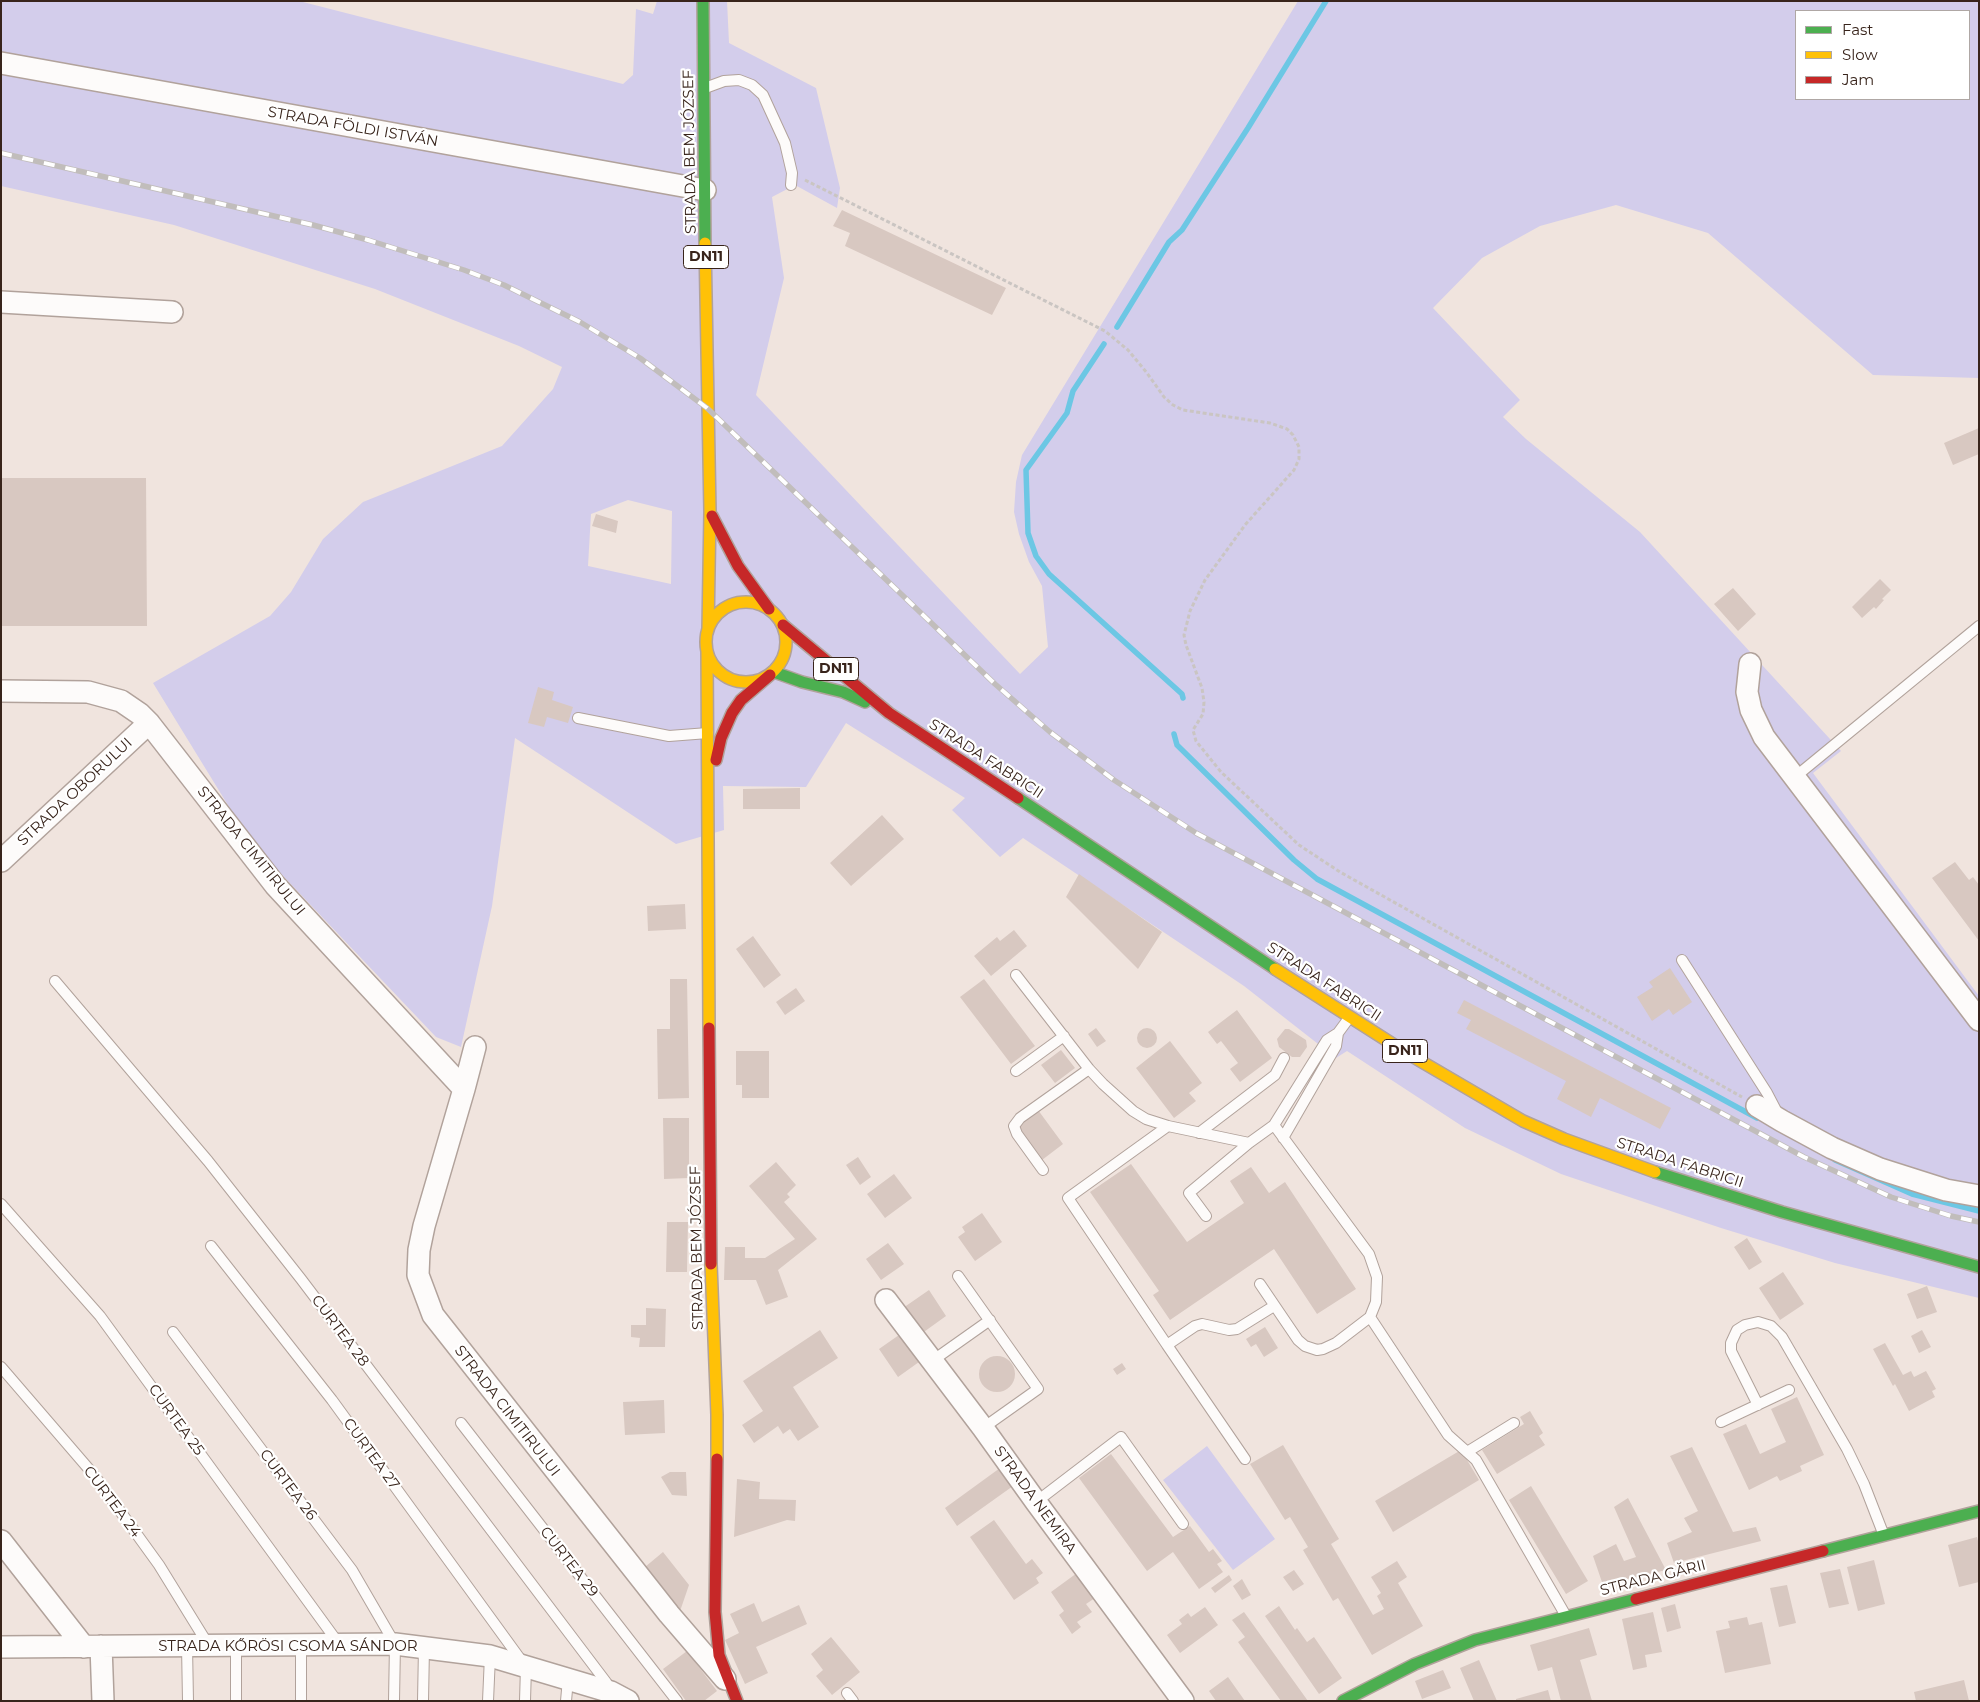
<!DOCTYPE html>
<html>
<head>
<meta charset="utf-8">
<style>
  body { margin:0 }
  #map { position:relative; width:1980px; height:1702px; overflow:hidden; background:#f0e4de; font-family:Montserrat,sans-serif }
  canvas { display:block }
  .frame { position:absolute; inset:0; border:2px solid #38241b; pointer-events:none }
  .legend { position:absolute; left:1795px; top:10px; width:175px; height:90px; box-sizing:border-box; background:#fff; border:1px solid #afa7a4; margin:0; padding:6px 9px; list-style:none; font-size:15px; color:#38241b }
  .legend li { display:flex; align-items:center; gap:10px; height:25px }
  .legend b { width:25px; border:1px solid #afa7a4 }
</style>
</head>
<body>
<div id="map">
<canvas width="1980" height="1702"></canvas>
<div class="frame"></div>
<ul class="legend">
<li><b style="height:6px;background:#4caf50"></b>Fast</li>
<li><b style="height:6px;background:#ffc107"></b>Slow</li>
<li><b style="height:6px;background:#c62828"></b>Jam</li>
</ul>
</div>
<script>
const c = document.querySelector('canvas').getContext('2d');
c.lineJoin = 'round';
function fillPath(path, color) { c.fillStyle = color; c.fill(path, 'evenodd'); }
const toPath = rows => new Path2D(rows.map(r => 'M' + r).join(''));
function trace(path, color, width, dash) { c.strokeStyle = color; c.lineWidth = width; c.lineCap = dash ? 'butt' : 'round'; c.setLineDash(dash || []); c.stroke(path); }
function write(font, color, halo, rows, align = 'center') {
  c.font = font + ' Montserrat,sans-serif'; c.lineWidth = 4.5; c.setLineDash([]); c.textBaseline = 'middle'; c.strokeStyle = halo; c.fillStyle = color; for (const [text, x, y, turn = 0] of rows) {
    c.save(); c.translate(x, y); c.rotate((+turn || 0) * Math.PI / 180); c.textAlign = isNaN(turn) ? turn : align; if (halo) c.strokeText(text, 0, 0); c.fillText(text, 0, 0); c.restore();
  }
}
fillPath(toPath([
  [1,1,299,1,623,84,633,75,636,9,653,14,657,1,727,1,729,43,816,88,840,188,837,208,795,185,772,197,784,278,756,395,1020,674,1048,647,1042,586,1029,562,1019,534,1014,512,1016,482,1022,455,1298,1,1979,1,1979,378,1873,375,1708,233,1616,205,1540,226,1482,258,1433,308,1520,400,1503,417,1526,439,1640,532,1841,751,1813,773,1979,996,1979,1298,1835,1263,1721,1228,1561,1174,1465,1128,1347,1051,1336,1058,1244,986,1023,838,1000,857,952,810,965,798,846,723,806,787,723,786,724,830,676,844,515,738,492,906,461,1047,436,1037,266,858,234,815,153,683,270,616,291,592,323,539,363,502,502,446,553,389,562,367,519,346,375,289,174,225,1,186],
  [1796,11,1969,11,1969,99,1796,99],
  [628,500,672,511,671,584,588,566,591,514],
  [1207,1446,1275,1539,1233,1570,1163,1480]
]), '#d3cdeb');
trace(toPath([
  [1117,327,1169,242,1182,230,1248,128,1326,1],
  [1104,344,1073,391,1067,413,1026,470,1028,533,1036,556,1049,574,1182,694,1183,698],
  [1174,734,1177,745,1294,860,1317,879,1757,1118],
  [1835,1160,1912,1194,1979,1211]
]), '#6cc7e4', 5.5);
fillPath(toPath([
  [842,210,1006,288,992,315,845,246,850,233,833,226],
  [1979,428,1979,454,1953,465,1944,443],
  [1,478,146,478,147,626,1,626],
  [596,514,618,521,616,533,592,526],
  [1880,579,1891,590,1882,599,1884,600,1876,609,1874,607,1862,618,1852,607],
  [1733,588,1756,614,1738,631,1714,604],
  [538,687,554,692,552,700,573,707,568,723,547,717,544,727,528,723],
  [800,788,800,809,743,809,743,789],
  [882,815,904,839,851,886,830,863],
  [1955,862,1969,880,1973,877,1979,885,1979,941,1932,878],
  [1079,874,1162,932,1138,969,1066,897],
  [685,904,686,929,648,931,647,906],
  [1014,930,1027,946,991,976,974,956,997,937,1000,941],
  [753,936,781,975,764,988,736,949],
  [1670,968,1692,1002,1673,1015,1669,1009,1652,1021,1637,997,1653,987,1649,982],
  [670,979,687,979,689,1098,658,1099,657,1029,670,1029],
  [984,979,1035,1046,1011,1064,960,997],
  [796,988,805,1001,785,1015,776,1002],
  [1464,1000,1671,1108,1660,1129,1600,1098,1591,1117,1557,1099,1566,1081,1466,1029,1471,1020,1457,1013],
  [1237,1010,1272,1058,1240,1082,1230,1069,1238,1063,1221,1041,1217,1044,1208,1032],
  [1096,1028,1106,1041,1097,1047,1088,1034],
  '1137 1038a10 10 0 1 1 20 0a10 10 0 1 1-20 0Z',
  [1285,1029,1289,1029,1306,1040,1307,1047,1300,1057,1292,1057,1279,1047,1277,1039],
  [1170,1041,1202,1083,1189,1093,1196,1101,1174,1118,1136,1068],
  [1061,1050,1075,1068,1055,1083,1041,1065],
  [736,1051,769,1051,769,1098,742,1098,742,1085,736,1085],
  [1038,1110,1063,1144,1042,1160,1016,1126],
  [663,1118,689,1118,689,1178,664,1179],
  [858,1157,871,1177,860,1185,846,1165],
  [776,1162,796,1185,787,1194,790,1197,784,1202,817,1239,778,1270,788,1297,766,1305,756,1280,724,1280,725,1247,745,1247,745,1258,765,1258,795,1239,749,1186],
  [1131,1164,1187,1242,1244,1203,1230,1181,1251,1167,1269,1193,1285,1182,1356,1289,1317,1314,1274,1249,1170,1320,1153,1295,1159,1291,1090,1192],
  [894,1174,912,1198,885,1218,867,1194],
  [982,1213,1002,1242,975,1261,958,1237,965,1232,962,1227],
  [667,1222,688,1222,687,1272,666,1272],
  [1747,1238,1762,1262,1749,1270,1734,1247],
  [888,1243,904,1264,881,1280,866,1259],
  [1783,1272,1804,1304,1780,1320,1759,1288],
  [1927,1286,1937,1312,1917,1319,1907,1294],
  [929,1290,946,1316,921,1334,903,1308],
  [646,1308,666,1309,665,1347,639,1347,640,1338,631,1337,631,1325,646,1325],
  [1265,1327,1278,1348,1264,1357,1256,1344,1251,1347,1246,1339],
  [820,1330,838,1358,793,1387,819,1427,798,1441,790,1429,783,1434,778,1426,754,1443,742,1425,763,1411,743,1381],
  [1922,1330,1931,1347,1919,1353,1911,1336],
  [899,1335,919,1362,898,1377,879,1349],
  [1885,1343,1903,1375,1911,1371,1914,1377,1926,1371,1936,1389,1932,1391,1935,1397,1909,1411,1895,1384,1893,1386,1873,1349],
  '979 1374a18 18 0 1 1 36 0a18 18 0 1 1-36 0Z',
  [1122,1363,1126,1369,1117,1375,1113,1369],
  [1797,1397,1824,1455,1800,1466,1802,1471,1780,1481,1777,1476,1749,1490,1723,1434,1746,1424,1760,1454,1786,1442,1771,1409],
  [664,1400,665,1433,625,1435,623,1402],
  [1530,1411,1543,1433,1539,1436,1545,1445,1497,1474,1482,1450,1524,1424,1520,1417],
  [1283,1445,1339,1539,1331,1544,1373,1615,1384,1609,1377,1596,1381,1593,1371,1577,1397,1561,1407,1577,1398,1583,1423,1626,1372,1655,1338,1598,1333,1601,1303,1550,1308,1547,1290,1517,1285,1520,1250,1464],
  [1692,1447,1733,1532,1756,1527,1761,1541,1674,1563,1667,1543,1692,1532,1684,1518,1698,1511,1670,1456],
  [1461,1450,1479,1480,1393,1532,1375,1501],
  [1111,1454,1173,1537,1190,1526,1209,1552,1213,1549,1222,1561,1217,1564,1223,1572,1199,1589,1173,1552,1147,1571,1079,1478],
  [1000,1468,1013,1486,957,1526,945,1508],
  [670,1472,686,1472,687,1496,672,1495,661,1477],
  [737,1479,760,1482,759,1499,796,1500,795,1521,787,1520,734,1537],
  [1531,1486,1588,1581,1566,1594,1509,1500],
  [1628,1498,1666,1570,1603,1585,1593,1556,1616,1544,1624,1561,1636,1557,1614,1507],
  [994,1520,1026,1564,1032,1559,1043,1573,1036,1578,1039,1583,1014,1600,970,1537],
  [1977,1537,1979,1545,1979,1582,1959,1587,1948,1545],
  [663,1552,689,1585,678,1617,639,1572],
  [1874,1560,1885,1604,1858,1611,1847,1567],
  [1840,1569,1849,1604,1829,1608,1820,1573],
  [1294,1570,1304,1584,1293,1591,1283,1577],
  [1077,1573,1095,1598,1086,1604,1092,1612,1077,1622,1081,1627,1072,1634,1059,1615,1064,1611,1051,1592],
  [1229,1575,1232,1580,1215,1593,1211,1588],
  [1242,1579,1251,1595,1242,1600,1233,1586],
  [1787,1585,1796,1623,1779,1627,1770,1588],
  [754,1603,762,1622,799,1605,807,1624,756,1647,768,1673,745,1684,725,1640,739,1633,730,1614],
  [1675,1604,1681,1628,1667,1632,1661,1608],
  [1279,1606,1295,1630,1297,1628,1307,1642,1314,1637,1342,1678,1319,1694,1265,1616],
  [1205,1607,1218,1625,1180,1653,1167,1635,1182,1624,1179,1620,1188,1613,1191,1617],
  [1244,1612,1308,1701,1281,1701,1238,1642,1245,1637,1232,1620],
  [1653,1612,1662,1652,1645,1655,1647,1667,1633,1670,1622,1619],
  [1747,1617,1749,1625,1762,1622,1771,1664,1725,1673,1716,1631,1730,1628,1728,1621],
  [1589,1628,1597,1655,1580,1660,1592,1701,1561,1701,1552,1667,1538,1671,1530,1645],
  [831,1637,860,1672,832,1695,816,1676,823,1670,811,1654],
  [687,1651,717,1691,704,1701,686,1701,663,1669],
  [1479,1660,1497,1701,1474,1701,1460,1668],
  [1443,1670,1451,1688,1422,1699,1415,1681],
  [1228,1677,1245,1701,1216,1701,1209,1691],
  [1964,1680,1969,1701,1916,1701,1914,1692],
  [1548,1690,1551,1701,1516,1701,1516,1699]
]), '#d8c8c1');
const lane = toPath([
  [705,88,724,81,739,80,752,85,763,95,785,143,792,173,791,185],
  [578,718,669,736,708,733],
  [1795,777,1979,626],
  [1682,960,1767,1093,1778,1114],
  [1016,975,1089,1069,1103,1084,1133,1111,1146,1119,1168,1126,1249,1143,1274,1125,1327,1040,1338,1033,1349,1018],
  [55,981,208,1161,301,1279,606,1682,610,1690],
  [1016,1071,1064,1036],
  [1168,1126,1068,1198,1167,1345,1195,1326,1202,1324,1229,1330,1237,1329,1274,1306],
  [1199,1133,1275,1075,1284,1058],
  [1283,1138,1336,1046,1338,1033],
  [1043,1170,1017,1134,1014,1126,1020,1118,1089,1069],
  [1,1204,100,1316,339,1644],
  [1206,1216,1189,1193,1249,1143],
  [211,1246,332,1400,526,1667,525,1701],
  [958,1276,1038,1389,983,1428],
  [1260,1284,1298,1340,1305,1346,1317,1350,1323,1349,1336,1343,1370,1317,1376,1302,1377,1277,1369,1254,1274,1125],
  [1370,1317,1448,1435,1476,1460,1566,1616],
  [173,1332,352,1570,395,1644,394,1701],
  [1167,1345,1245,1459],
  [932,1361,990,1320],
  [1,1367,94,1475,159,1565,209,1646],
  [1758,1405,1731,1351,1731,1343,1737,1330,1745,1325,1758,1322,1771,1326,1782,1337,1847,1449,1864,1484,1883,1533],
  [1721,1422,1789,1390],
  [461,1423,677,1701],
  [1467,1452,1514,1423],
  [1036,1502,1121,1437,1183,1524],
  [301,1645,301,1701],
  [187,1646,188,1701],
  [847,1693,853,1701],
  [236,1701,236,1646],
  [423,1701,424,1647],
  [488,1701,490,1656],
  [566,1701,568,1679]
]);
const street = toPath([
  [1,63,705,190],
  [1,302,172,312],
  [1750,664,1747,692,1751,710,1764,737,1979,1020],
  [1,691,88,692,121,701,140,714,149,723,275,885,464,1089,424,1226,419,1250,418,1275,433,1315,669,1614,725,1679],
  [1,861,149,723],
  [464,1089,475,1047],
  [1757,1106,1782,1121,1832,1148,1880,1169,1946,1190,1979,1196],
  [886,1300,983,1428,1036,1502,1183,1701],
  [1,1541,84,1647],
  [101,1646,103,1701],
  [1,1647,395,1644,490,1656,611,1692,628,1701]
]);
const fast = toPath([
  [703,1,705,243],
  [774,672,802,682,843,692,865,702],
  [1018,798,1275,969],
  [1655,1172,1782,1212,1979,1267],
  [1823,1551,1979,1511],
  [1343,1701,1415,1664,1475,1640,1636,1599]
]);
const slow = toPath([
  [705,243,710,512,708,629],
  '706 642a40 40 0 1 1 80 0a40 40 0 1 1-80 0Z',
  [707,650,709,1028],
  [1275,969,1405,1052,1523,1121,1564,1139,1655,1172],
  [711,1264,717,1415,717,1459]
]);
const jam = toPath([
  [712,516,738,566,769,609],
  [783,625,889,713,1018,798],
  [716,760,721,738,732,713,741,700,770,675],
  [709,1028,711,1264],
  [717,1459,715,1612,719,1655,737,1701],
  [1636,1599,1823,1551]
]);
trace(lane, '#b1a29b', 12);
trace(street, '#b1a29b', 24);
trace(fast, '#b1a29b', 14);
trace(slow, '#b1a29b', 14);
trace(jam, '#b1a29b', 14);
trace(toPath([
  [805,180,1105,331,1128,350,1147,373,1164,397,1173,405,1183,410,1270,423,1287,429,1293,435,1299,447,1299,459,1294,470,1245,525,1205,580,1190,611,1184,635,1186,645,1202,688,1204,702,1203,714,1193,730,1196,741,1221,772,1299,845,1340,872,1742,1097]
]), '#cac5c2', 3, [4, 2.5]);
trace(lane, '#fdfbfa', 10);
trace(street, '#fdfbfa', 21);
trace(fast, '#4caf50', 11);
trace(slow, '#ffc107', 11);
trace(jam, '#c62828', 11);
const rail = toPath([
  [1,153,313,225,368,240,464,270,504,285,580,322,640,358,707,408,995,684,1050,732,1114,780,1196,833,1804,1157,1891,1197,1951,1216,1979,1222]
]);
trace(rail, '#c1bdbb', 5.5);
trace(rail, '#fff', 4, [11]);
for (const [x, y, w] of [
  [706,257,45],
  [836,669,45],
  [1405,1051,45]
]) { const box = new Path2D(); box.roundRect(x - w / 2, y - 11.5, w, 23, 4); c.fillStyle = '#fff'; c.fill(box); trace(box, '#38241b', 1); }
write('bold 14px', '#38241b', null, [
  ["DN11",706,257],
  ["DN11",836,669],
  ["DN11",1405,1051]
]);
write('15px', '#38241b', '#fff', [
  ["STRADA FÖLDI ISTVÁN",353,127,10],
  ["STRADA BEM JÓZSEF",690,152,-91],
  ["STRADA FABRICII",986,759,33],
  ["STRADA OBORULUI",75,792,-43],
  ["STRADA CIMITIRULUI",251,851,51],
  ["STRADA FABRICII",1324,982,33],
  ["STRADA FABRICII",1680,1163,18],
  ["STRADA BEM JÓZSEF",697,1248,-91],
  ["CURTEA 28",340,1331,53],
  ["STRADA CIMITIRULUI",507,1411,52],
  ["CURTEA 25",176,1420,54],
  ["CURTEA 27",371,1454,54],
  ["CURTEA 26",288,1485,53],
  ["STRADA NEMIRA",1035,1500,54],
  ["CURTEA 24",112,1502,53],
  ["CURTEA 29",569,1562,52],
  ["STRADA GĂRII",1653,1578,-14],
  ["STRADA KŐRÖSI CSOMA SÁNDOR",288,1647]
]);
</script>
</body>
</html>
